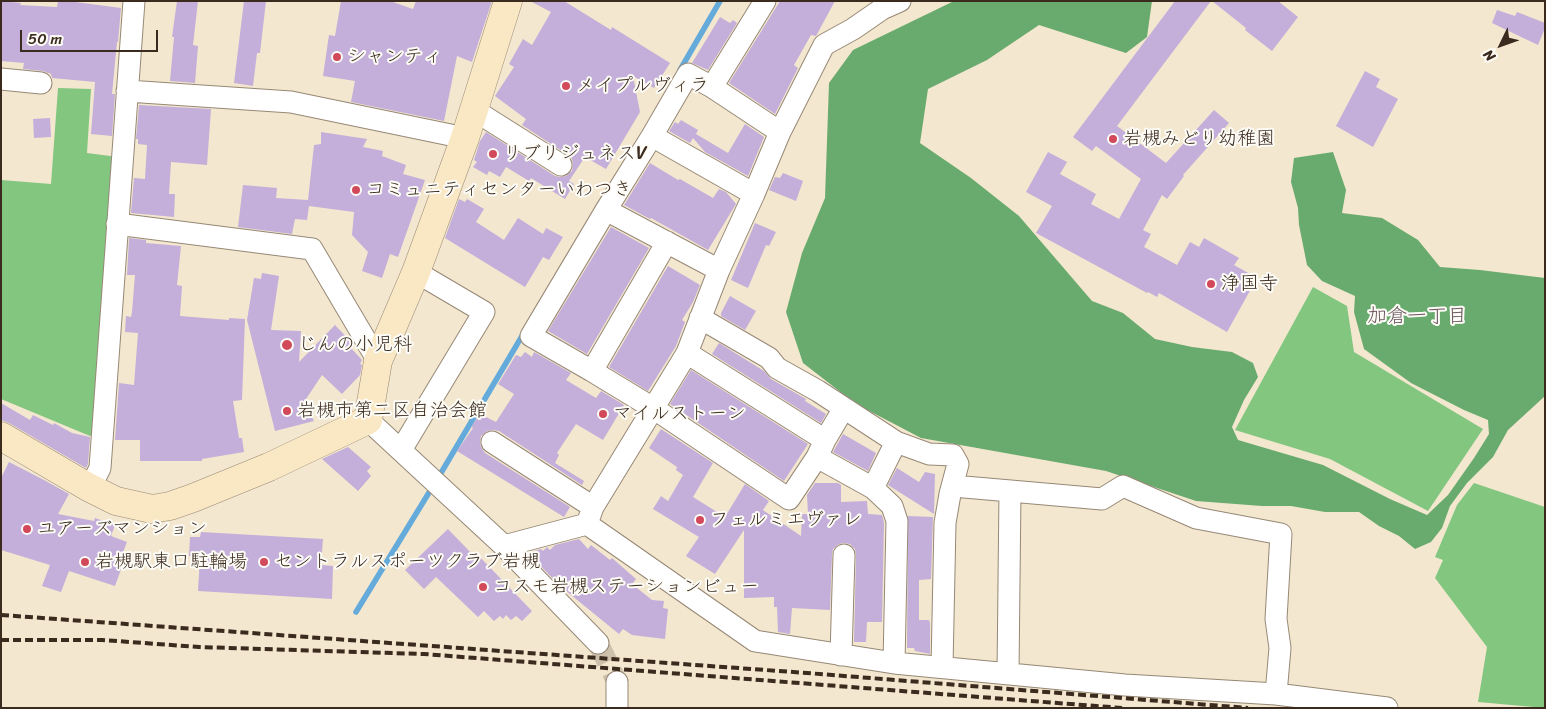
<!DOCTYPE html>
<html>
<head>
<meta charset="utf-8">
<style>
  body { margin:0 }
  #map { position:relative; width:1546px; height:709px; overflow:hidden; background:#f3e7cf; font-family:Sriracha,sans-serif }
  canvas { display:block }
  .frame { position:absolute; inset:0; border:2px solid #3b2a1e; pointer-events:none }
  .north { position:absolute; left:1476px; top:20px; width:50px; height:50px; -webkit-text-stroke:4px #fdfcf7; paint-order:stroke; rotate:228deg; font-size:14px; font-weight:700; line-height:20px; text-align:center; color:#3b2a1e }
  .north::after { content:''; display:block; margin:auto; width:18px; height:22px; background:#3b2a1e; clip-path:polygon(50% 0,100% 100%,50% 72%,0 100%) }
  .scale { position:absolute; left:20px; top:30px; width:138px; height:22px; box-sizing:border-box; border:2px solid #3b2a1e; border-top:0; padding-left:6px; font-size:15px; line-height:18px; white-space:nowrap; color:#3b2a1e; -webkit-text-stroke:4px #fdfcf7; paint-order:stroke }
</style>
</head>
<body>
<div id="map">
<canvas width="1546" height="709"></canvas>
<div class="frame"></div>
<div class="north">N</div>
<div class="scale">50 m</div>
</div>
<script>
const c = document.querySelector('canvas').getContext('2d');
c.lineJoin = 'round';
function fillPath(path, color) { c.fillStyle = color; c.fill(path, 'evenodd'); }
const toPath = rows => new Path2D(rows.map(r => 'M' + r).join(''));
function trace(path, color, width, dash) { c.strokeStyle = color; c.lineWidth = width; c.lineCap = dash ? 'butt' : 'round'; c.setLineDash(dash || []); c.stroke(path); }
function write(font, color, halo, rows, align = 'center') {
  c.font = font + ' Sriracha,"Klee One",sans-serif'; c.lineWidth = 4; c.setLineDash([]); c.textBaseline = 'middle'; c.strokeStyle = halo; c.fillStyle = color; for (const [text, x, y, turn = 0] of rows) {
    c.save(); c.translate(x, y); c.rotate((+turn || 0) * Math.PI / 180); c.textAlign = isNaN(turn) ? turn : align; if (halo) c.strokeText(text, 0, 0); c.fillText(text, 0, 0); c.restore();
  }
}
fillPath(toPath([
  [58,88,91,89,87,153,118,157,97,430,90,436,1,399,1,180,51,184],
  [1313,287,1347,306,1354,352,1483,429,1428,511,1330,459,1235,430],
  [1474,483,1545,507,1545,708,1478,702,1487,647,1435,578,1443,560,1435,557,1457,505]
]), '#82c680');
fillPath(toPath([
  [954,1,1152,1,1147,37,1126,53,1039,25,987,60,928,89,920,143,971,178,1019,216,1092,301,1123,313,1155,339,1192,347,1232,352,1253,363,1258,377,1244,400,1232,427,1238,440,1323,465,1390,499,1427,515,1448,495,1474,458,1489,434,1488,420,1464,410,1411,383,1364,349,1354,312,1355,296,1322,281,1307,265,1299,225,1298,208,1291,182,1294,158,1333,152,1346,190,1342,213,1382,218,1418,240,1440,267,1480,270,1545,278,1545,396,1508,430,1493,457,1467,483,1450,506,1442,528,1431,542,1415,549,1399,536,1379,526,1359,512,1325,512,1291,506,1262,506,1196,501,1106,471,921,438,856,404,803,363,786,312,802,253,825,198,829,83,853,50]
]), '#69ab6e');
trace(toPath([
  [680,70,720,1],
  [438,478,525,331],
  [356,612,433,486]
]), '#64aada', 5.5);
fillPath(toPath([
  [1,1,21,3,20,5,57,7,58,1,68,1,121,8,118,42,117,42,112,94,115,94,112,136,91,134,95,82,52,78,51,74,43,71,23,69,24,63,1,61],
  [177,1,198,1,193,45,198,46,195,83,170,81,174,37,172,37],
  [244,1,266,1,260,53,257,53,253,86,234,83],
  [341,1,390,1,413,9,416,1,492,1,472,62,457,56,444,121,351,102,355,81,323,76,329,35,335,36],
  [530,1,564,1,611,30,612,27,670,63,654,88,633,76,640,112,606,169,585,157,569,181,574,184,565,199,531,178,529,181,506,167,500,177,489,171,487,175,473,167,477,162,474,160,480,141,486,132,555,176,560,177,566,176,572,171,573,165,572,159,568,155,522,125,526,119,495,96,514,67,509,64,523,39,532,45,551,12],
  [780,1,835,1,816,36,811,35,794,65,798,68,775,114,729,83],
  [1175,1,1211,1,1117,126,1166,163,1214,110,1229,123,1183,175,1184,176,1167,199,1162,195,1143,230,1151,234,1144,247,1177,265,1190,242,1199,247,1204,238,1239,258,1234,265,1257,278,1227,332,1159,293,1157,297,1148,292,1147,293,1036,233,1052,206,1026,192,1048,152,1067,162,1060,174,1096,194,1091,204,1119,219,1141,179,1096,146,1092,151,1073,137],
  [1212,1,1278,1,1298,17,1272,51,1245,30,1246,28],
  [1497,10,1515,16,1517,12,1545,23,1545,28,1538,45,1492,23],
  [720,17,730,23,733,20,737,23,708,70,692,63],
  [1365,71,1380,79,1376,87,1398,99,1373,147,1336,126],
  [139,105,211,109,207,165,171,162,169,194,175,194,174,217,131,213,134,178,145,179,147,145,138,144,138,139,136,139],
  [50,118,51,137,34,138,33,119],
  [681,120,698,130,696,134,728,153,745,124,764,137,748,176,705,152,693,138,690,143,669,131,675,122,678,124],
  [321,132,367,139,363,147,383,151,382,156,406,165,403,174,425,180,398,257,390,254,382,278,362,271,368,252,352,235,354,212,309,206,307,220,295,219,292,234,238,227,243,185,277,188,276,198,308,200,314,145,321,144],
  [650,163,678,180,680,179,713,198,719,189,726,192,736,204,708,250,651,218,650,219,624,205],
  [783,173,803,181,796,201,769,190,775,177,780,178],
  [459,199,465,202,467,199,484,209,476,222,504,240,518,218,543,234,546,228,563,237,549,260,543,257,525,287,445,238],
  [755,223,776,232,769,246,766,245,748,288,731,280],
  [611,227,649,248,587,354,548,331],
  [129,238,146,240,146,243,181,246,177,285,182,286,180,316,229,320,229,318,245,319,242,400,233,401,239,438,242,438,244,452,202,459,202,461,140,461,140,440,115,440,119,383,134,385,138,333,125,332,126,316,131,317,132,312,135,275,127,275],
  [668,266,700,285,693,302,682,320,685,322,676,346,648,391,609,367],
  [262,273,279,276,271,330,301,331,299,362,335,325,352,343,350,347,362,360,360,364,362,365,360,375,342,394,322,375,304,402,314,421,275,431,247,320,254,278,261,279],
  [730,296,756,311,745,330,721,316,721,313],
  [719,343,764,371,771,379,806,399,805,401,826,414,821,423,712,354],
  [525,352,532,357,534,352,571,373,566,380,596,398,601,391,624,405,603,440,576,424,557,453,559,455,555,463,584,481,582,485,499,431,493,430,487,431,481,436,480,442,481,447,485,453,570,507,564,517,457,451,473,428,471,427,480,414,496,422,514,394,498,384,516,355,521,357],
  [691,370,808,444,784,481,670,404],
  [1,403,30,420,33,415,53,425,54,423,72,433,90,437,88,464,86,468,9,423,1,420],
  [661,429,713,463,693,497,725,517,745,484,769,501,763,510,801,536,802,514,808,514,807,495,815,483,838,483,841,485,841,502,867,501,868,514,882,515,884,523,882,622,867,622,866,642,854,642,856,555,855,549,850,544,844,543,839,544,833,549,832,555,830,610,792,608,790,634,778,632,777,607,774,607,774,597,744,598,744,530,715,574,686,556,699,537,653,509,661,496,668,501,683,475,676,470,677,467,649,448],
  [843,434,876,453,868,471,833,452],
  [348,447,371,467,367,471,371,476,358,491,322,459],
  [9,462,44,480,69,494,58,514,94,521,95,518,115,525,111,536,127,542,120,560,124,561,115,586,69,571,61,592,42,586,50,565,1,550,1,478],
  [897,468,919,482,925,472,935,474,934,514,888,485],
  [908,516,933,517,931,579,919,580,919,620,929,620,930,623,930,654,915,651,914,648,907,648],
  [448,529,473,555,475,552,532,611,522,621,516,616,511,620,506,615,503,619,500,616,494,621,484,611,478,617,436,577,424,589,405,570],
  [201,532,323,539,321,565,333,566,332,599,198,591,200,557,189,556,190,537,200,537],
  [579,539,588,549,591,545,610,560,612,558,636,579,632,584,652,600,664,601,663,608,668,609,665,639,632,635,623,629,619,634,560,586,528,553,541,549,543,551,547,547,550,550,555,545]
]), '#c4aeda');
trace(toPath([
  [598,643,617,682]
]), '#cec1ac', 21, [21, 11]);
const street = toPath([
  [1,79,41,83],
  [712,87,765,1],
  [127,91,291,102,465,138],
  [474,110,561,165],
  [652,136,754,194],
  [606,210,719,270],
  [117,224,312,249,378,361],
  [700,318,769,358,777,368,818,391,896,442],
  [687,353,825,440,817,457,789,499,653,408,592,371,531,336,606,210,652,136,688,74,712,87,780,132],
  [592,371,667,242],
  [368,420,504,546,598,643],
  [825,440,844,408],
  [492,442,593,507],
  [401,450,484,312,416,272],
  [817,457,873,488,892,506,897,521,894,663],
  [953,486,1102,499,1123,486,1196,518,1281,534,1276,619,1280,648,1276,694],
  [88,487,95,478,100,468,134,1],
  [873,488,896,442,929,454,953,455,958,464,950,494,945,523,942,667],
  [587,524,755,641,894,663,1125,685,1276,694,1387,708],
  [504,546,587,524,593,507,687,353,719,270,754,194,780,132,824,45,853,29,882,9,900,1],
  [841,655,844,555],
  [1008,674,1010,491],
  [617,708,617,682]
]);
const secondary = toPath([
  [1,436,88,487,116,501,152,509,170,506,193,498,269,467,368,420,378,361,416,272,465,138,508,1]
]);
trace(street, '#978876', 23);
trace(secondary, '#978876', 29);
trace(street, '#fff', 21);
trace(secondary, '#fae7c3', 28);
trace(toPath([
  [1,615,807,673,1248,708],
  [1,640,102,640,199,647,424,654,1122,708]
]), '#3b2a1e', 4, [8, 4]);
for (const [x, y, r, color] of [
  [337,57,5,"#d1495b"],
  [566,86,5,"#d1495b"],
  [1113,139,5,"#d1495b"],
  [493,154,5,"#d1495b"],
  [356,190,5,"#d1495b"],
  [1211,284,5,"#d1495b"],
  [287,345,6,"#d1495b"],
  [287,411,5,"#d1495b"],
  [603,414,5,"#d1495b"],
  [700,520,5,"#d1495b"],
  [27,529,5,"#d1495b"],
  [85,562,5,"#d1495b"],
  [264,562,5,"#d1495b"],
  [483,587,5,"#d1495b"]
]) { const dot = new Path2D(); dot.arc(x, y, r, 0, 2 * Math.PI); c.fillStyle = color; c.fill(dot); trace(dot, '#fdfcf7', 2); }
write('19px', '#3b2a1e', '#fdfcf7', [
  ["シャンティ",347,57],
  ["メイプルヴィラ",576,86],
  ["岩槻みどり幼稚園",1123,139],
  ["リブリジュネスV",503,154],
  ["コミュニティセンターいわつき",366,190],
  ["浄国寺",1221,284],
  ["じんの小児科",298,345],
  ["岩槻市第二区自治会館",297,411],
  ["マイルストーン",613,414],
  ["フェルミエヴァレ",710,520],
  ["ユアーズマンション",37,529],
  ["岩槻駅東口駐輪場",95,562],
  ["セントラルスポーツクラブ岩槻",274,562],
  ["コスモ岩槻ステーションビュー",493,587]
], 'left');
write('20px', '#6b5860', '#fdfcf7', [
  ["加倉一丁目",1417,317]
]);
</script>
</body>
</html>
